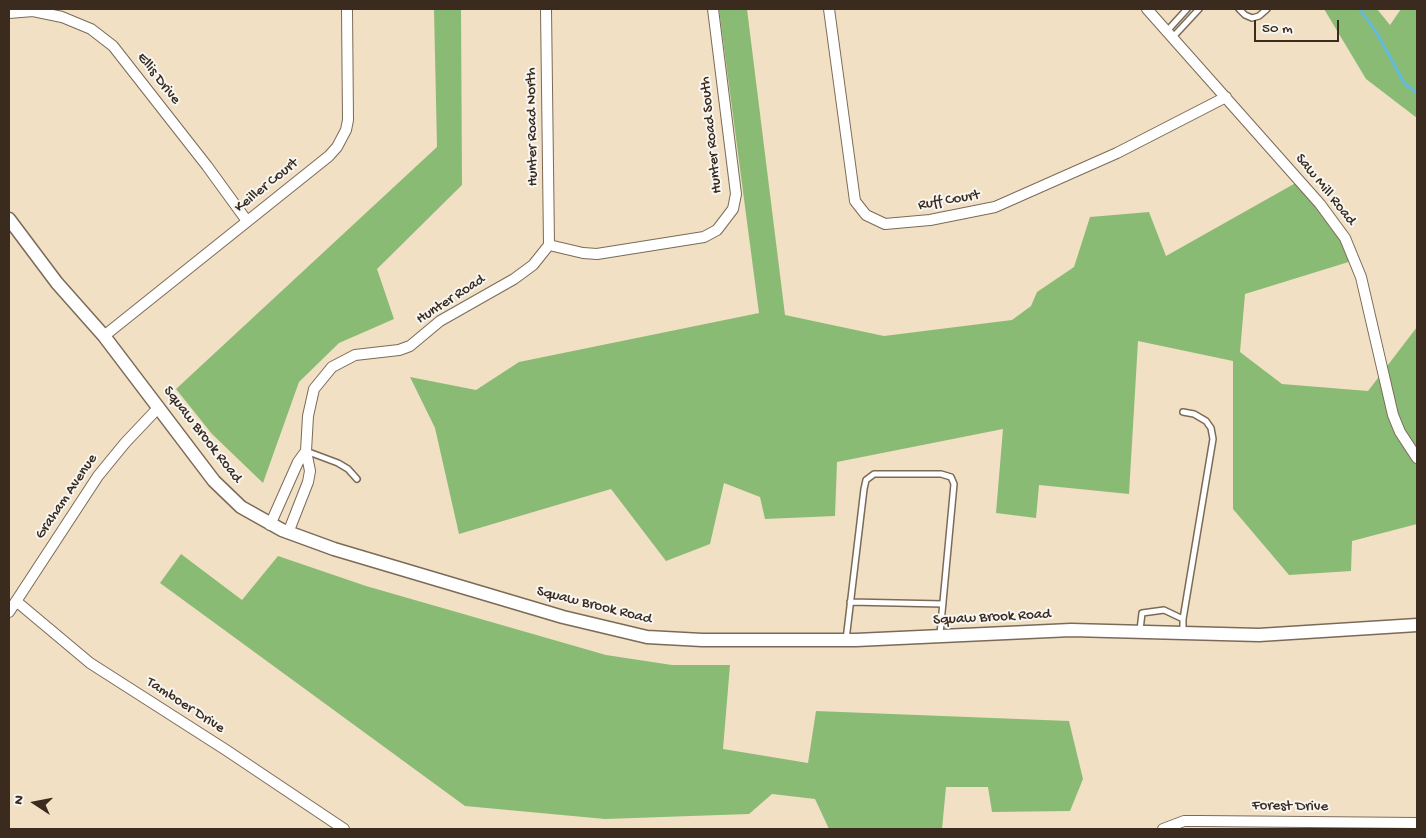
<!DOCTYPE html>
<html>
<head>
<meta charset="utf-8">
<style>
  body { margin:0 }
  #map { position:relative; width:1426px; height:838px; overflow:hidden; background:#f2e0c4; font-family:"Gochi Hand",sans-serif }
  canvas { display:block }
  .frame { position:absolute; inset:0; border:10px solid #3b2a1e; pointer-events:none }
  .north { position:absolute; left:10px; top:778px; width:50px; height:50px; -webkit-text-stroke:4px #f6f6f2; paint-order:stroke; rotate:281deg; font-size:14px; font-weight:700; line-height:20px; text-align:center; color:#3b2a1e }
  .north::after { content:''; display:block; margin:auto; width:18px; height:22px; background:#3b2a1e; clip-path:polygon(50% 0,100% 100%,50% 72%,0 100%) }
  .scale { position:absolute; left:1254px; top:20px; width:85px; height:22px; box-sizing:border-box; border:2px solid #3b2a1e; border-top:0; padding-left:6px; font-size:15px; line-height:18px; white-space:nowrap; color:#3b2a1e; -webkit-text-stroke:4px #f6f6f2; paint-order:stroke }
</style>
</head>
<body>
<div id="map">
<canvas width="1426" height="838"></canvas>
<div class="frame"></div>
<div class="north">N</div>
<div class="scale">50 m</div>
</div>
<script>
const c = document.querySelector('canvas').getContext('2d');
c.lineJoin = 'round';
function fillPath(path, color) { c.fillStyle = color; c.fill(path, 'evenodd'); }
const toPath = rows => new Path2D(rows.map(r => 'M' + r).join(''));
function trace(path, color, width, dash) { c.strokeStyle = color; c.lineWidth = width; c.lineCap = dash ? 'butt' : 'round'; c.setLineDash(dash || []); c.stroke(path); }
function write(font, color, halo, rows, align = 'center') {
  c.font = font + ' "Gochi Hand",sans-serif'; c.lineWidth = 4; c.setLineDash([]); c.textBaseline = 'middle'; c.strokeStyle = halo; c.fillStyle = color; for (const [text, x, y, turn = 0] of rows) {
    c.save(); c.translate(x, y); c.rotate((+turn || 0) * Math.PI / 180); c.textAlign = isNaN(turn) ? turn : align; if (halo) c.strokeText(text, 0, 0); c.fillText(text, 0, 0); c.restore();
  }
}
fillPath(toPath([
  [434,9,461,9,462,185,377,269,394,319,339,343,299,382,263,483,212,434,176,389,437,147],
  [719,9,747,9,785,315,884,336,1012,320,1031,306,1037,292,1074,267,1090,217,1149,212,1166,256,1301,180,1355,260,1245,294,1240,352,1282,384,1368,391,1417,327,1417,524,1352,541,1351,571,1289,575,1233,509,1233,361,1138,341,1129,494,1039,485,1036,518,996,513,1003,429,837,462,835,516,765,519,760,497,724,483,710,544,666,561,611,489,459,534,435,428,410,377,476,390,519,362,759,313],
  [1324,9,1377,9,1390,25,1401,9,1417,9,1417,118,1366,79],
  [181,554,242,600,278,556,366,586,606,655,672,665,730,665,723,749,808,763,816,711,1069,721,1083,779,1070,811,992,812,988,787,946,787,942,829,829,829,815,799,772,794,749,814,605,819,465,806,160,583]
]), '#8abb74');
trace(toPath([
  [1360,9,1378,35,1404,83,1417,93]
]), '#63badf', 3);
const service = toPath([
  [1239,9,1245,15,1252,18,1259,16,1267,9],
  [1167,31,1187,9],
  [1173,37,1199,9],
  [1183,412,1194,414,1206,421,1211,428,1213,439,1183,619],
  [306,451,338,463,348,469,357,479],
  [850,602,943,604],
  [1140,630,1142,613,1164,610,1183,619,1183,632],
  [846,640,864,489,866,480,874,474,941,474,951,477,954,484,940,634]
]);
const minor = toPath([
  [546,9,549,245],
  [829,9,855,201,866,215,885,224,930,220,995,207,1117,153,1226,97],
  [1147,9,1320,204,1345,238,1361,277,1393,415,1400,432,1417,458],
  [9,13,33,11,62,17,91,29,113,46,207,166,247,221],
  [549,245,583,253,597,254,704,237,717,230,733,209,736,194,713,9],
  [104,336,329,156,337,147,346,130,348,120,347,9],
  [270,525,298,462,306,451],
  [288,533,308,482,310,471,306,451,308,416,314,389,332,367,355,355,399,350,410,346,440,321,514,279,533,265,549,245],
  [16,601,90,663,226,750,344,829],
  [9,612,98,476,125,443,159,407],
  [1163,829,1184,821,1199,821,1417,823]
]);
const tertiary = toPath([
  [9,219,57,283,104,336,214,481,241,507,282,530,334,549,563,617,647,637,702,640,856,640,1071,630,1259,635,1417,625]
]);
trace(service, '#7b6a58', 8);
trace(minor, '#7b6a58', 12);
trace(tertiary, '#7b6a58', 15);
trace(service, '#fff', 5);
trace(minor, '#fff', 10);
trace(tertiary, '#fff', 12);
write('15px', '#3b2a1e', '#f6f6f2', [
  ["Ellis Drive",158,79,52],
  ["Hunter Road North",533,127,-91],
  ["Hunter Road South",712,135,-96],
  ["Keiller Court",267,186,-39],
  ["Saw Mill Road",1325,190,51],
  ["Ruff Court",949,201,-10],
  ["Hunter Road",451,300,-33],
  ["Squaw Brook Road",202,435,52],
  ["Graham Avenue",67,497,-56],
  ["Squaw Brook Road",594,606,14],
  ["Squaw Brook Road",992,618,-3],
  ["Tamboer Drive",185,706,33],
  ["Forest Drive",1290,807,1]
]);
</script>
</body>
</html>
